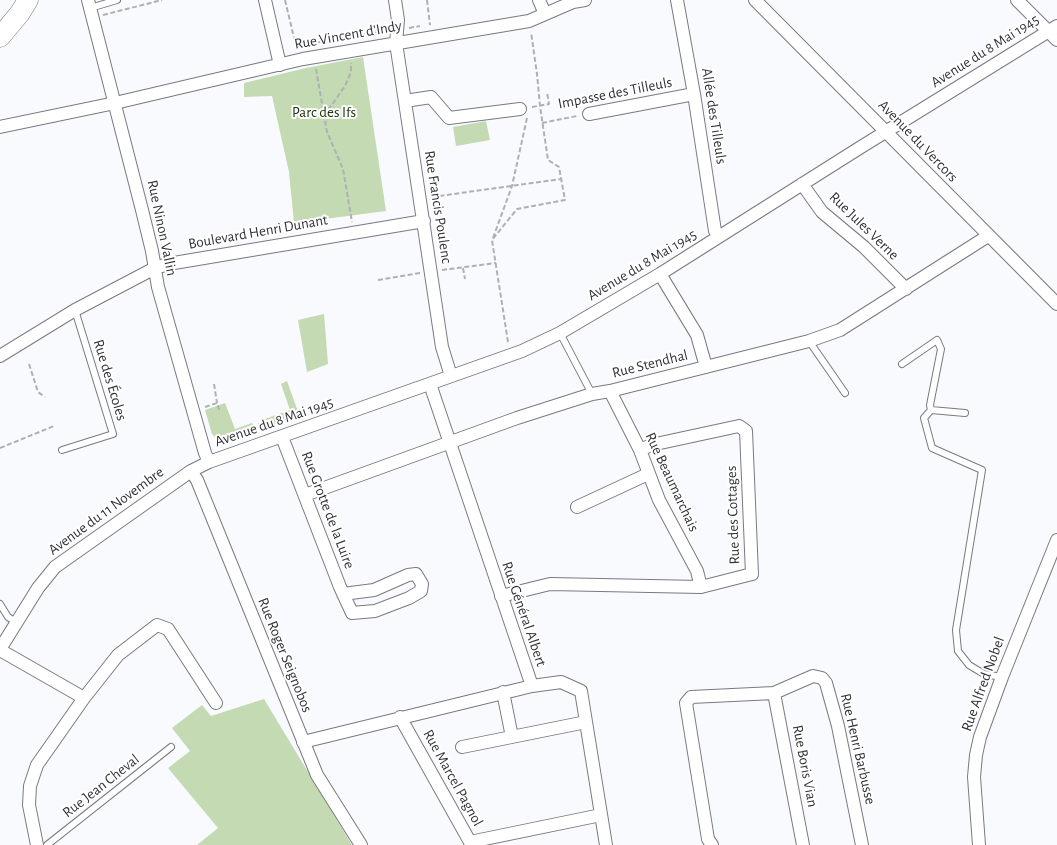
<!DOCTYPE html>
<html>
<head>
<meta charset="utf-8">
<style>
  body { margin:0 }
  canvas { display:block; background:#f9fafe }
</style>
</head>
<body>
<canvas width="1057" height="845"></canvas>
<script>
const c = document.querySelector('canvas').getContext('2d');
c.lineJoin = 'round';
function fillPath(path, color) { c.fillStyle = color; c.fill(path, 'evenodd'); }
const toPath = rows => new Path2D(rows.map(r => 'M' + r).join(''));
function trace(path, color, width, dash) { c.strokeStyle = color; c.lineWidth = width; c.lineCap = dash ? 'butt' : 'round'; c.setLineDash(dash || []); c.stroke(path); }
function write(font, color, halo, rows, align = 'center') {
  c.font = font + ' "Alegreya Sans",sans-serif'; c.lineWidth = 4; c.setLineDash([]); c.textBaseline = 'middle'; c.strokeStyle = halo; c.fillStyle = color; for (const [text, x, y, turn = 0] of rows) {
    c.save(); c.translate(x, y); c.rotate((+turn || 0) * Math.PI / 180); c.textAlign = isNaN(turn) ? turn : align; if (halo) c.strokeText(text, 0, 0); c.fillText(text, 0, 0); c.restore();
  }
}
fillPath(toPath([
  [363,57,386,211,294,223,289,172,272,96,244,97,244,83,306,68],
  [486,121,490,140,456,146,453,127],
  [324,314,328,364,307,372,298,320],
  [287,381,300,417,266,430,262,420,290,410,281,384],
  [225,403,235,429,252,423,259,433,229,443,218,441,212,434,205,410],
  [264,699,352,845,197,845,218,828,168,768,190,751,172,728,202,705,211,716]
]), '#c3dab3');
const lane = toPath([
  [90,8,117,0],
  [560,333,592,394],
  [809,341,845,393],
  [902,364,937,340,941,349,930,405,931,410,965,413],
  [931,410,924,418,932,448,982,470,956,630,958,651,969,665,984,674,1002,677],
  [62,450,113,434,75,310],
  [0,604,8,617,16,622],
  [47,845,171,747]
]);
const street = toPath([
  [88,0,142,210,152,251,158,287,205,453,209,462],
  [265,0,280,65],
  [395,0,398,20,396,43,414,161,442,347,451,376],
  [539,0,545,14],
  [677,0,694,94,715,231,719,236],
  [755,0,1057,304],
  [1017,0,1057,40],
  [405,101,431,97,449,118,520,109],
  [589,114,694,94],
  [0,127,115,103,303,59,529,21,573,2,585,0],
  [802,184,822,212,864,247,906,289],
  [660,274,697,335,706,367],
  [0,356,75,310,155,268,168,264,424,221],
  [430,384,532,686,561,682,581,691,606,845],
  [610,391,640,450,659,500,697,571,701,587],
  [282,437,340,587,352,613,375,611,409,598,421,591,422,584,416,574,408,575,374,590,343,594],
  [191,471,197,480,317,775,361,845],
  [305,495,517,418,592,394,610,391,809,341,840,330,988,236],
  [577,507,648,474],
  [501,596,550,584,701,587,752,574,746,431,739,426,651,445,640,450],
  [0,649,38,588,55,567,191,471,209,462,522,351,560,333,660,274,861,147,1057,26],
  [0,650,84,698,118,655,157,625,168,629,216,703],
  [503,692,512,737],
  [774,693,803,845],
  [400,717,470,842,601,815],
  [303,742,532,686],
  [462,747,586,722],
  [37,845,29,805,30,786,37,765,84,698],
  [712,845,708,839,686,703,691,697,774,693,813,676,822,678,826,683,838,726,862,845],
  [979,845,974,777,976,755,980,737,1002,677,1057,540]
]);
const primary = toPath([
  [0,37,20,13,28,0]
]);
trace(lane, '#797a82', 8);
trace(street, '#797a82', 14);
trace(primary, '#797a82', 21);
trace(toPath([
  [285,0,296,46,385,31],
  [427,0,430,25],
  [103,15,162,0],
  [409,28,420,26],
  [316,69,327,132,343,169,352,222],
  [532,107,549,104,547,92],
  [324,116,345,86,351,72,351,63],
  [542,123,577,116],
  [432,197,561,179],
  [493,238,512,186,527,118],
  [463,268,465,279],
  [442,270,496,263],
  [378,280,420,273],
  [508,342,492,240,517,209,565,200,559,167,548,160,540,106,537,74,531,32],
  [29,364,38,392,45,397],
  [214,384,217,403],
  [205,407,217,403,220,412],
  [259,423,262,431],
  [0,448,54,426]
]), '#b0b0b4', 2, [5, 2.5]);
trace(lane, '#fff', 6);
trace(street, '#fff', 12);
trace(primary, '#fff', 20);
write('15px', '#333337', '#fff', [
  ["Rue Vincent d'Indy",348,35,-10],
  ["Avenue du 8 Mai 1945",985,51,-32],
  ["Impasse des Tilleuls",615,93,-11],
  ["Allée des Tilleuls",714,116,81],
  ["Avenue du Vercors",918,141,46],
  ["Rue Francis Poulenc",438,207,81],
  ["Rue Jules Verne",864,226,44],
  ["Rue Ninon Vallin",162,228,78],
  ["Boulevard Henri Dunant",258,232,-10],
  ["Avenue du 8 Mai 1945",642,265,-31],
  ["Rue Stendhal",650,364,-14],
  ["Rue des Écoles",110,380,73],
  ["Avenue du 8 Mai 1945",274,422,-19],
  ["Rue Beaumarchais",672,482,65],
  ["Rue Grotte de la Luire",328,510,69],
  ["Avenue du 11 Novembre",106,511,-36],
  ["Rue des Cottages",733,515,-92],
  ["Rue Général Albert",524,614,71],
  ["Rue Roger Seignobos",285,655,68],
  ["Rue Alfred Nobel",983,684,-70],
  ["Rue Henri Barbusse",858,749,77],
  ["Rue Boris Vian",805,766,79],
  ["Rue Marcel Pagnol",453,778,61],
  ["Rue Jean Cheval",101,786,-38]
]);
write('15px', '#20350e', '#fff', [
  ["Parc des Ifs",324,112]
]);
</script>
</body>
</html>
